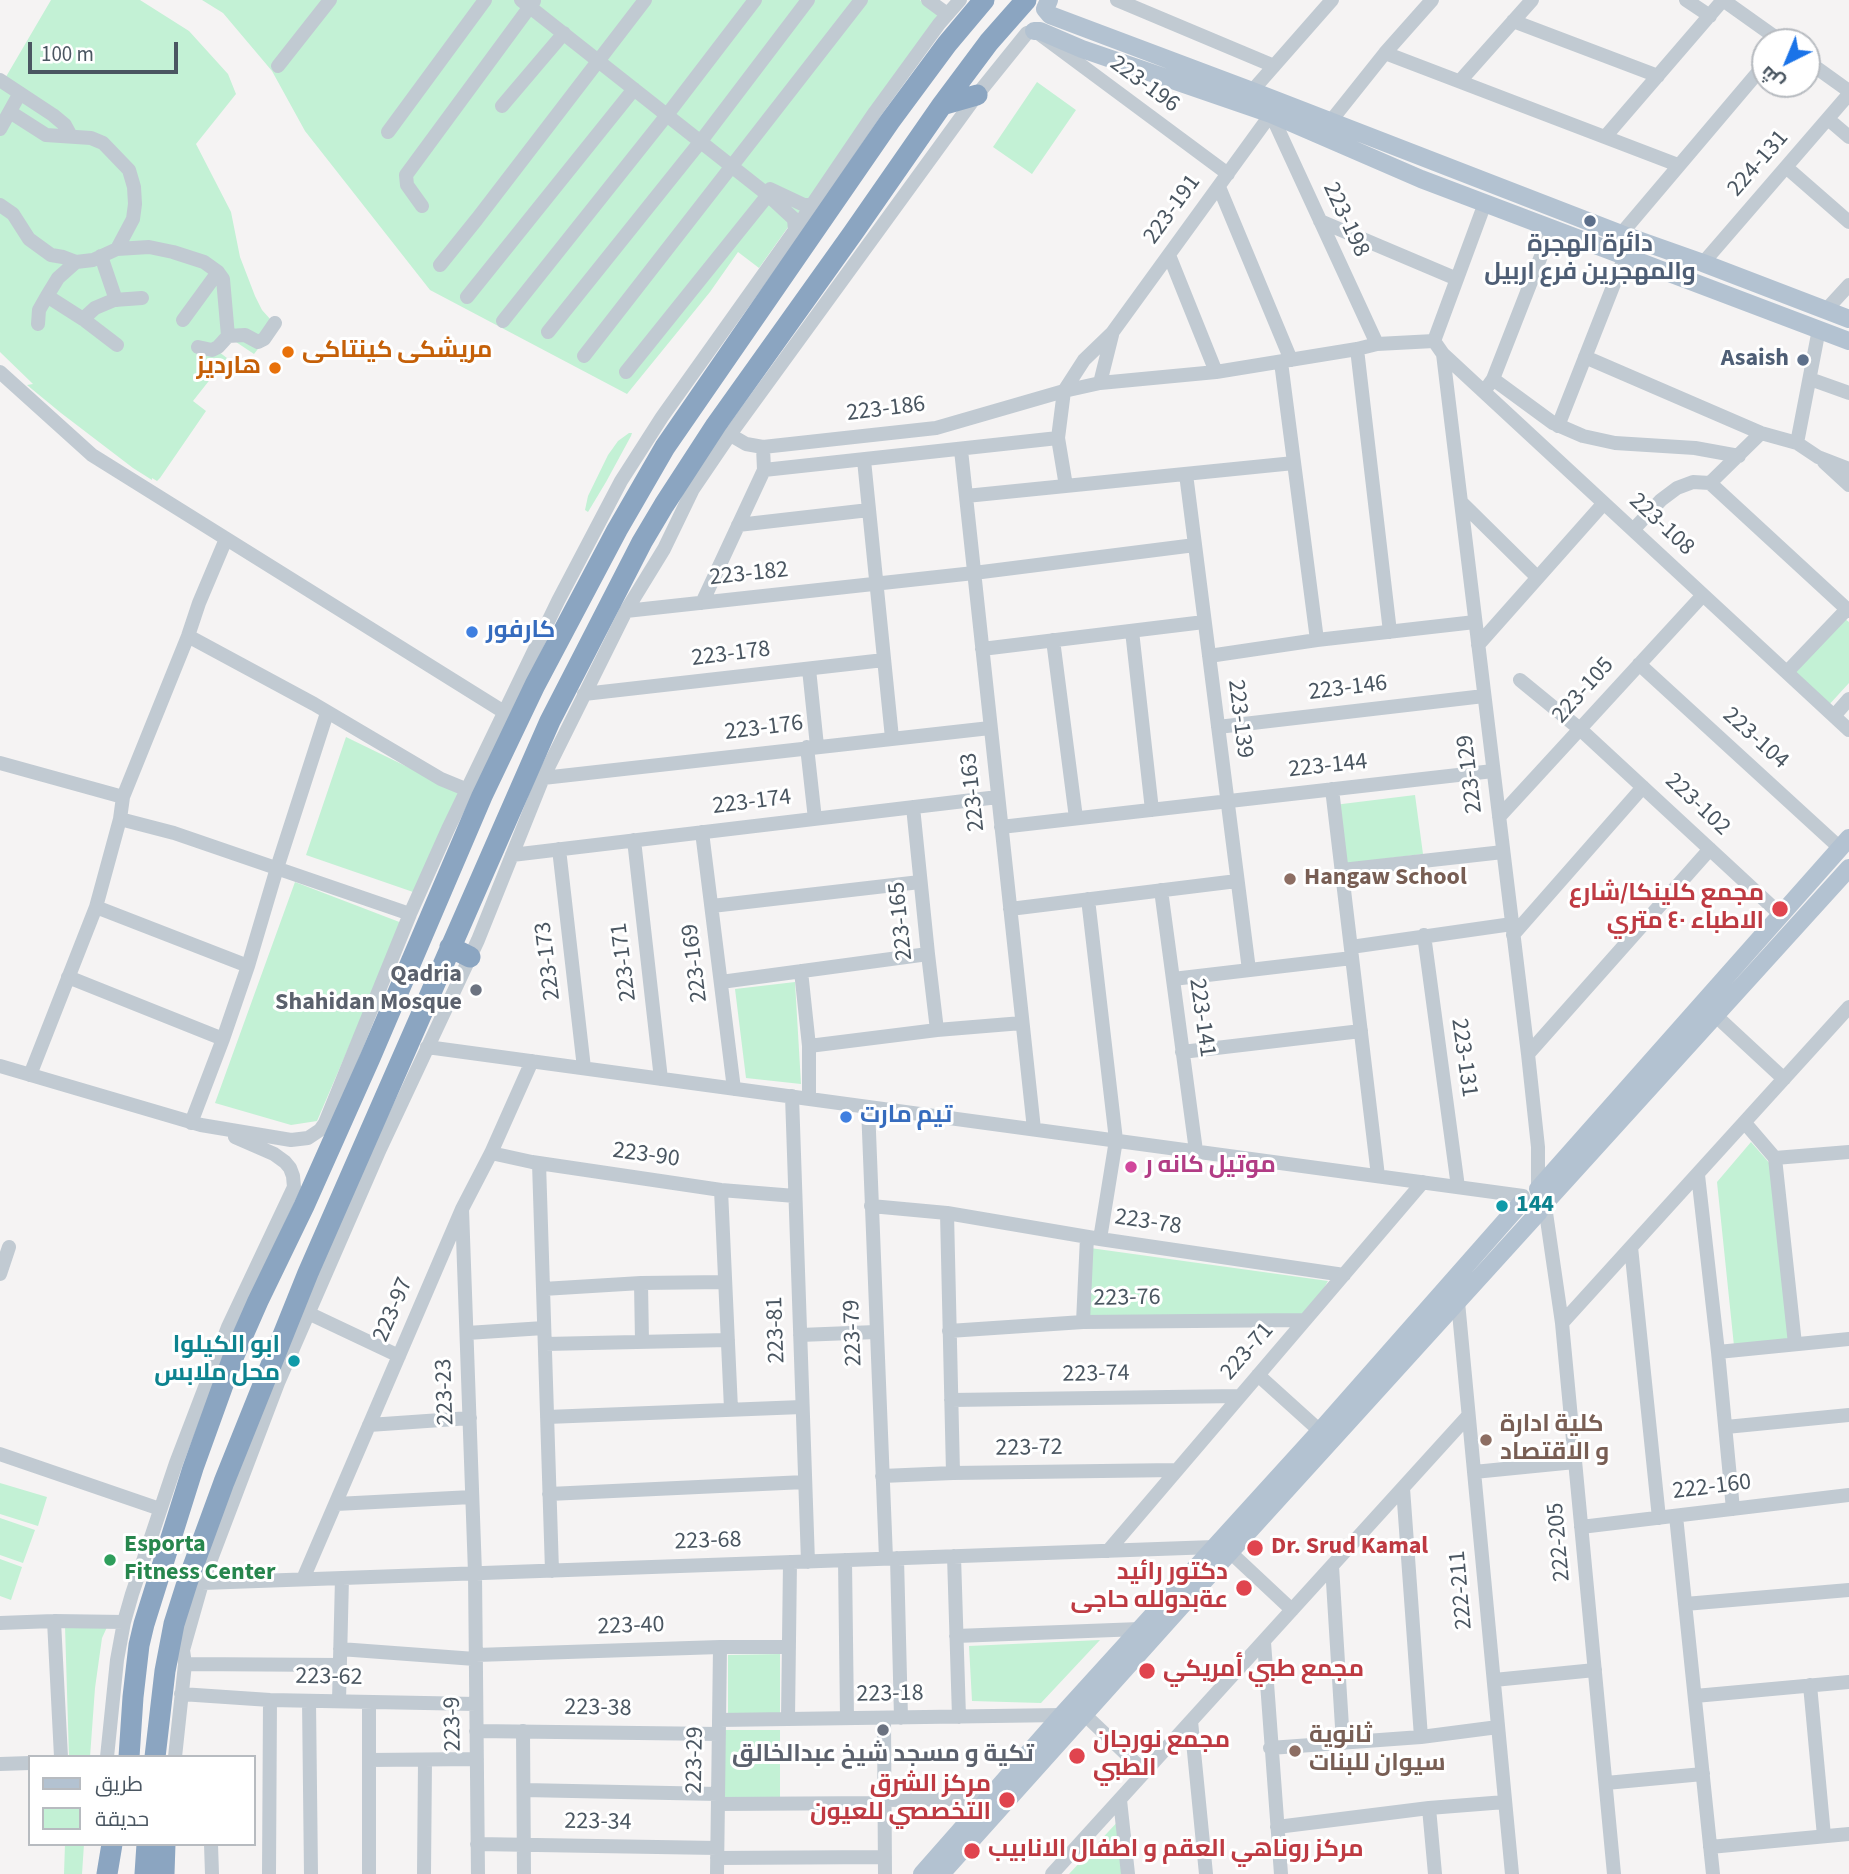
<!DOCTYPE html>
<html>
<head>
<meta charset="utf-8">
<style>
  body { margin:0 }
  #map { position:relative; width:1849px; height:1874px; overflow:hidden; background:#f5f3f3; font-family:"Source Sans 3",Cairo,sans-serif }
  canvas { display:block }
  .legend { position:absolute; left:28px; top:1755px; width:228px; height:91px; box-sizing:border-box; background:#fff; border:2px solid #b7bbc0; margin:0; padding:9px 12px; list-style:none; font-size:21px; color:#4a5661 }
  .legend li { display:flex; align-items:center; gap:14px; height:35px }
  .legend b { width:35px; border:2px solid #b7bbc0 }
  .north { position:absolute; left:1751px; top:28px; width:70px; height:70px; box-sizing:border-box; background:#fff; border:2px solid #b7bbc0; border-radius:50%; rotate:223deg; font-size:19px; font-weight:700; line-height:28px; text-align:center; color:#4a5661 }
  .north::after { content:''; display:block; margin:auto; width:24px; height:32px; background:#1a73e8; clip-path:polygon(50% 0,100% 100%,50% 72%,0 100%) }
  .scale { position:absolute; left:28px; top:42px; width:150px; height:32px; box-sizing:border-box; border:4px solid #4a5661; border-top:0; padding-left:9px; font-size:21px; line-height:24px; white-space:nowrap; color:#4a5661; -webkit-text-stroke:5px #fff; paint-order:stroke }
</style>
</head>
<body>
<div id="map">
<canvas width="1849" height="1874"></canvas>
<ul class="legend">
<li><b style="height:9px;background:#b3c2d1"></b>طريق</li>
<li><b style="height:19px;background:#c3f1d5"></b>حديقة</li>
</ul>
<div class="north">ش</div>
<div class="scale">100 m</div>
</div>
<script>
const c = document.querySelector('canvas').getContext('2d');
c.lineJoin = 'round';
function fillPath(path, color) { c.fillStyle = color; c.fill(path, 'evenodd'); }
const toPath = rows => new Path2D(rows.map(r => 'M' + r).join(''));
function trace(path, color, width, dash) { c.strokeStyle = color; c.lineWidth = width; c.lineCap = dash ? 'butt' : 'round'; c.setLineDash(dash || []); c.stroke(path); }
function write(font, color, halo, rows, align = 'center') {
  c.font = font + ' "Source Sans 3",Cairo,sans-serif'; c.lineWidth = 6; c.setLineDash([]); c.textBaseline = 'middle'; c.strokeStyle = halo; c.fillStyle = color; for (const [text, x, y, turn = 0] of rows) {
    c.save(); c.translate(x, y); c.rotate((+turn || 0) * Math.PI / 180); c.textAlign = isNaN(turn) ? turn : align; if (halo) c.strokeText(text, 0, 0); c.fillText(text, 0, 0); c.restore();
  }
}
fillPath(toPath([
  [51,0,140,0,189,31,228,74,236,94,196,144,231,212,240,257,255,296,262,310,271,320,278,323,254,354,230,338,219,352,227,358,193,401,206,411,160,478,157,481,152,478,152,480,133,468,61,413,27,385,33,384,0,352,0,87],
  [202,0,920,0,939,15,759,268,738,252,710,292,627,394,430,290,305,131,272,71,223,13],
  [1037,82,1076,110,1032,174,993,147],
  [629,433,632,433,631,436,606,482,588,512,585,510,588,496,608,455,618,441],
  [1845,619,1849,622,1849,683,1827,707,1793,675],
  [346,737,459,792,416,893,306,855],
  [1415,795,1423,854,1342,864,1334,805],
  [295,882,402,923,317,1121,291,1125,215,1103],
  [795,982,801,1084,746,1078,735,989],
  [1751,1142,1772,1166,1791,1340,1734,1346,1717,1182],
  [1090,1248,1328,1281,1307,1318,1089,1320],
  [0,1483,47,1497,38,1526,0,1514],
  [0,1518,35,1530,23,1563,0,1555],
  [0,1559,22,1567,11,1600,0,1596],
  [108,1625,102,1638,95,1688,90,1757,69,1757,65,1626],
  [1100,1640,1041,1703,972,1701,969,1646],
  [780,1654,780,1715,728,1715,728,1655],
  [721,1730,780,1730,780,1799,722,1801],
  [1122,1817,1129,1874,1069,1874],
  [65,1844,84,1844,82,1874,64,1874]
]), '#c3f1d5');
trace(toPath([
  [521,0,768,195,794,219,795,230],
  [928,0,947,14],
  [1117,0,1274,66],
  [1686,0,1710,16],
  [1723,0,1782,42],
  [1513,21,1658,76],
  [1385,53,1678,165],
  [1807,61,1849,91],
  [278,66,330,0],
  [0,80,53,115,65,125,71,136],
  [1460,81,1532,0],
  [1252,91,1332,0],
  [502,106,564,33],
  [10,112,46,135,91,138,103,143,129,170,134,187,135,204,133,219,117,249],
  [1828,119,1849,137],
  [1330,122,1385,53,1432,0],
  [0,129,20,93],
  [388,132,485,0],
  [1605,137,1723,0],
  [1786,167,1849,222],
  [1219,187,1291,360],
  [770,189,804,205,812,205],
  [0,205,13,214,29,239,51,255,63,257,76,262],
  [422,206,407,185,406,175,534,1],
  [1320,221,1457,279],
  [1621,234,1765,64],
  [1169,255,1216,372],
  [101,256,116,300],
  [1703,263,1849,94],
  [440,265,477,219,645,0],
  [47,296,83,319,117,345],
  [467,297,634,89],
  [1826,310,1849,285],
  [83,319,95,308,114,300,142,298],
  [183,320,218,272],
  [503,321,667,115,755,0],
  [38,324,39,310,47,296,58,278,76,262,93,260,117,249,149,247,173,252,204,262,218,272,223,279,228,336],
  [548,332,701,141,808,0],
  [1434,341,1485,203],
  [198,347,212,350,218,347,228,336,245,335,258,342,264,339,275,323],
  [1357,349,1390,632],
  [1443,354,1528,1054,1538,1147,1538,1189],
  [584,356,861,0],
  [1585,357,1761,433,1797,443,1818,457,1849,469],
  [1281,362,1317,640],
  [0,372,92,455,504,712],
  [626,372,768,195],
  [1493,379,1553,423,1583,436,1615,443,1695,448,1739,456],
  [1810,379,1849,393],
  [1100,383,1112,335],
  [1488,386,1493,379,1552,228],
  [1558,426,1625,256],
  [722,430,746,444,763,447,936,428,1064,391,1100,383,1216,372,1357,349,1377,344,1434,341,1443,354,1484,392,1849,730],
  [1797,443,1819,329],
  [961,450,1034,1129],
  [864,460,892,738],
  [1824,462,1849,485],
  [764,470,1058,438],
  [1186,474,1249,970],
  [1710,483,1849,611],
  [1066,486,1058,438,1064,391,1084,360,1112,333,1271,114,1377,344],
  [966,496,1294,463],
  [1461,502,1537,577],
  [738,525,869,510],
  [1633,530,1661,500,1677,488,1693,482,1710,483,1761,433],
  [702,603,764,470,763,447],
  [626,611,974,573,1195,545],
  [1132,631,1152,810],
  [188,636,314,704,441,779,475,793],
  [1053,640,1076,818],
  [1478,645,1604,503],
  [982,649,1204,622],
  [1209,656,1317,640,1475,622],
  [1639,664,1840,848],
  [809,669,817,746],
  [1787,672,1847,609],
  [1520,680,1581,730,1781,915],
  [584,694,884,660],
  [1834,716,1849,699],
  [1218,727,1484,696],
  [807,747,815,819],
  [0,763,123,797],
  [543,778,990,728],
  [1332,789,1378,1176],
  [913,807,928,954,937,1030],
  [1499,817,1703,595],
  [120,819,174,833,410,914],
  [1001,827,1493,771],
  [702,832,734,1089],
  [634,840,661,1079],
  [559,849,584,1068],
  [512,855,998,797],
  [1342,870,1503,852],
  [1161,890,1196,1151],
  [1088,899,1116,1140,1100,1239],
  [712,906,920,882],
  [96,907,248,966],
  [1010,909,1237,881],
  [1424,935,1458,1187],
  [1513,935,1643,787],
  [1351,947,1512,924],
  [801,971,809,1046,809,1099],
  [68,977,223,1039],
  [1173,979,1352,958],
  [721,982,928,954],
  [1715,1015,1784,1079],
  [809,1046,937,1030,1022,1023],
  [427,1047,1523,1196],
  [1182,1052,1361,1031],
  [1528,1054,1710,849],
  [0,1066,201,1125,291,1140,308,1138,320,1130,325,1123,410,914,448,829,558,601,621,481,662,417,795,230,875,112,939,24,960,0],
  [30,1075,96,907,120,819,123,797,188,636,199,603,226,539],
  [792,1096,808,1562],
  [868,1107,886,1558],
  [191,1123,223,1039,248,966,277,868,327,713],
  [1745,1123,1775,1158,1795,1344],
  [491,1153,532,1162,721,1190,795,1196],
  [1775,1158,1849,1152],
  [539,1163,552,1571],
  [1698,1175,1718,1352,1733,1509],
  [721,1190,731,1409],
  [871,1206,947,1213,1100,1239,1344,1275],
  [1545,1206,1562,1323,1614,1874],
  [462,1209,475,1573,478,1874],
  [947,1213,953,1473],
  [1631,1247,1659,1518],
  [0,1274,9,1247],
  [641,1283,642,1342],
  [543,1289,641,1283,725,1282],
  [1458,1302,1512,1874],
  [308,1313,399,1356],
  [1083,1322,1087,1237],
  [1562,1323,1849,1007],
  [949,1331,1083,1322,1305,1320],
  [467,1333,544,1328],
  [800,1335,876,1332],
  [545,1344,728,1340],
  [1718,1352,1849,1339],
  [1258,1375,1320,1431],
  [951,1400,1240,1396],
  [547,1417,802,1407],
  [369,1425,470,1418],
  [1726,1427,1849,1415],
  [0,1454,160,1509],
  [1474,1472,1575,1462],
  [882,1476,953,1473,1176,1470],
  [1403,1488,1421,1737],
  [549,1494,805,1482],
  [336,1504,472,1497],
  [1676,1516,1713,1874],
  [1581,1527,1849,1495],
  [1108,1551,1423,1182],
  [1230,1552,1292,1610],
  [954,1556,959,1717],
  [897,1558,901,1718],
  [845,1560,847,1718],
  [1332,1566,1343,1743],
  [303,1579,462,1209,491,1153,532,1061],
  [202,1583,1214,1547],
  [1685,1604,1849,1590],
  [54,1621,61,1757],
  [0,1623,54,1621,124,1622],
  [956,1636,1140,1629],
  [1264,1642,1281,1874],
  [340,1649,475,1659],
  [476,1655,720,1647,789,1647],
  [185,1664,340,1665],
  [1494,1680,1595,1670],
  [1810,1685,1824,1836],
  [181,1694,270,1700,476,1704],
  [1695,1696,1849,1682],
  [309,1701,311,1874],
  [339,1701,342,1578],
  [369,1702,369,1874],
  [1084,1714,1145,1772],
  [788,1719,790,1562],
  [884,1719,885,1874],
  [719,1720,1062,1715],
  [1191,1721,1206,1874],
  [476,1731,719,1734],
  [523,1731,524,1874],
  [1270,1748,1421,1737,1498,1727],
  [107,1757,117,1660,124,1622,132,1594,176,1463,228,1327,294,1187,293,1176,290,1168,285,1162,274,1154,235,1137],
  [175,1757,185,1664,183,1650,202,1583,278,1383,380,1149,478,940,543,778,626,611,664,549,693,489,729,436,977,95,1027,33,1034,31,1038,33,1228,174],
  [369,1760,477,1759],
  [0,1764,30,1763],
  [1606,1783,1703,1774],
  [524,1790,718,1794],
  [884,1800,988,1799],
  [1120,1800,1128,1874],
  [718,1804,884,1803],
  [1429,1808,1435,1874],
  [1277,1827,1429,1808,1505,1802],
  [211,1844,212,1874],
  [477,1844,717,1848],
  [1710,1847,1849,1834],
  [717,1858,885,1857],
  [269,1874,270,1700],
  [424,1874,425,1760],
  [717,1874,720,1647],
  [1052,1874,1468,1416]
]), '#c1cad2', 14);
trace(toPath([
  [1049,0,1045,9,1050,15,1252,91,1621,234,1703,263,1849,319],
  [1034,31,1040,31,1082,49,1271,114,1421,179,1849,341],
  [1538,1189,1849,838],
  [1546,1202,1849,868],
  [922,1874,1062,1715,1320,1431,1522,1202],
  [941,1874,1230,1552,1539,1212]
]), '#b3c2d1', 18);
trace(toPath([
  [942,105,977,95],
  [450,947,470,957],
  [129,1757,133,1697,139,1645,144,1624,193,1468,232,1360,258,1301,304,1206,370,1058,482,796,535,685,617,530,665,447,890,121,947,44,984,0],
  [155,1757,165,1671,174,1624,187,1583,224,1482,308,1273,550,721,642,542,664,505,716,425,853,233,942,105,989,42,1026,0],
  [107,1874,112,1844],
  [145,1874,147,1844],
  [164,1874,165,1844]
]), '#8ba5c1', 21);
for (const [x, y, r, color] of [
  [1590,221,7,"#5c6f8a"],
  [288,352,7,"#e8710a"],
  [1803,360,7,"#5c6f8a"],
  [275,368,7,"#e8710a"],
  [472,632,7,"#3f7fe0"],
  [1290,879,7,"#8d6e63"],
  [1780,909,9,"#e0444e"],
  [476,990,7,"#6b7280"],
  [846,1117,7,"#3f7fe0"],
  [1131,1167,7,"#d1479c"],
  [1502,1206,7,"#0f9aa8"],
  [294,1361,7,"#0f9aa8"],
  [1486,1440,7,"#8d6e63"],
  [1255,1548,9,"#e0444e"],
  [110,1560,7,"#2e9e5b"],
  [1244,1588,9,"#e0444e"],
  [1147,1671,9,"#e0444e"],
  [883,1730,7,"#6b7280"],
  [1295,1751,7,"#8d6e63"],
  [1077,1756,9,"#e0444e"],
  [1007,1800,9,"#e0444e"],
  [972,1851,9,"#e0444e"]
]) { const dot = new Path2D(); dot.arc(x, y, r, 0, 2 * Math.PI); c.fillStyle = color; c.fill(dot); trace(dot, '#fff', 2.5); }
write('24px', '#4a5661', '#fff', [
  ["223-196",1144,85,36],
  ["224-131",1759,164,-49],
  ["223-191",1173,210,-54],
  ["223-198",1345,220,65],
  ["223-186",886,410,-7],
  ["223-108",1661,525,43],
  ["223-182",749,575,-6],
  ["223-178",731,655,-7],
  ["223-146",1348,689,-7],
  ["223-105",1584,691,-48],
  ["223-139",1239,719,83],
  ["223-176",764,729,-7],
  ["223-104",1755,739,42],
  ["223-144",1328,767,-6],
  ["223-129",1471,774,-97],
  ["223-163",974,792,-96],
  ["223-174",752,803,-7],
  ["223-102",1697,805,43],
  ["223-165",902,921,-96],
  ["223-173",549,961,-97],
  ["223-171",625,962,-97],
  ["223-169",696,963,-97],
  ["223-141",1201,1018,82],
  ["223-131",1463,1058,82],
  ["223-90",646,1156,8],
  ["223-78",1148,1223,9],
  ["223-76",1127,1299,-1],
  ["223-97",394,1310,-67],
  ["223-81",777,1330,-92],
  ["223-79",854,1333,-92],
  ["223-71",1248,1352,-49],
  ["223-74",1096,1375,-1],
  ["223-23",446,1392,-92],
  ["223-72",1029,1449,-1],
  ["222-160",1712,1488,-7],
  ["223-68",708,1542,-2],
  ["222-205",1560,1542,-95],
  ["222-211",1462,1590,-95],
  ["223-40",631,1627,-2],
  ["223-62",329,1678,1],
  ["223-18",890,1695,-1],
  ["223-38",598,1709,1],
  ["223-9",454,1724,-91],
  ["223-29",696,1760,-89],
  ["223-34",598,1823,1]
]);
write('bold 24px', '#4e5e75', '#fff', [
  ["دائرة الهجرة",1590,246],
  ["والمهجرين فرع اربيل",1590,274],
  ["Asaish",1789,360,"right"]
]);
write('bold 24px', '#c56008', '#fff', [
  ["مریشکی کینتاکی",302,352],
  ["هاردیز",261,368,"right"]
], 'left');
write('bold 24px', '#366cbe', '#fff', [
  ["کارفور",486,632],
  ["تیم مارت",860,1117]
], 'left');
write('bold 24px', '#785e54', '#fff', [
  ["Hangaw School",1304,879],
  ["كلية ادارة",1500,1426],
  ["و الاقتصاد",1500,1454],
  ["ثانوية",1309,1737],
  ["سيوان للبنات",1309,1765]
], 'left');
write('bold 24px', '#be3a42', '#fff', [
  ["مجمع كلينكا/شارع",1764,895,"right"],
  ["الاطباء ٤٠ متري",1764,923,"right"],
  ["Dr. Srud Kamal",1271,1548],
  ["دكتور رائيد",1228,1574,"right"],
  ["عةبدولله حاجى",1228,1602,"right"],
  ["مجمع طبي أمریکي",1163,1671],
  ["مجمع نورجان",1093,1742],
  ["الطبي",1093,1770],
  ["مركز الشرق",991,1786,"right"],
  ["التخصصي للعيون",991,1814,"right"],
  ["مركز روناهي العقم و اطفال الانابيب",988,1851]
], 'left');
write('bold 24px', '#5b616d', '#fff', [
  ["Qadria",462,976],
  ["Shahidan Mosque",462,1004],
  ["تكية و مسجد شيخ عبدالخالق",883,1756,"center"]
], 'right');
write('bold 24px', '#b23c85', '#fff', [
  ["موتيل كانه ر",1145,1167]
], 'left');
write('bold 24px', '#0d838f', '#fff', [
  ["144",1516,1206],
  ["ابو الكيلوا",280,1347,"right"],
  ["محل ملابس",280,1375,"right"]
], 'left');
write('bold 24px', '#27864d', '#fff', [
  ["Esporta",124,1546],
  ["Fitness Center",124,1574]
], 'left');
</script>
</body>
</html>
